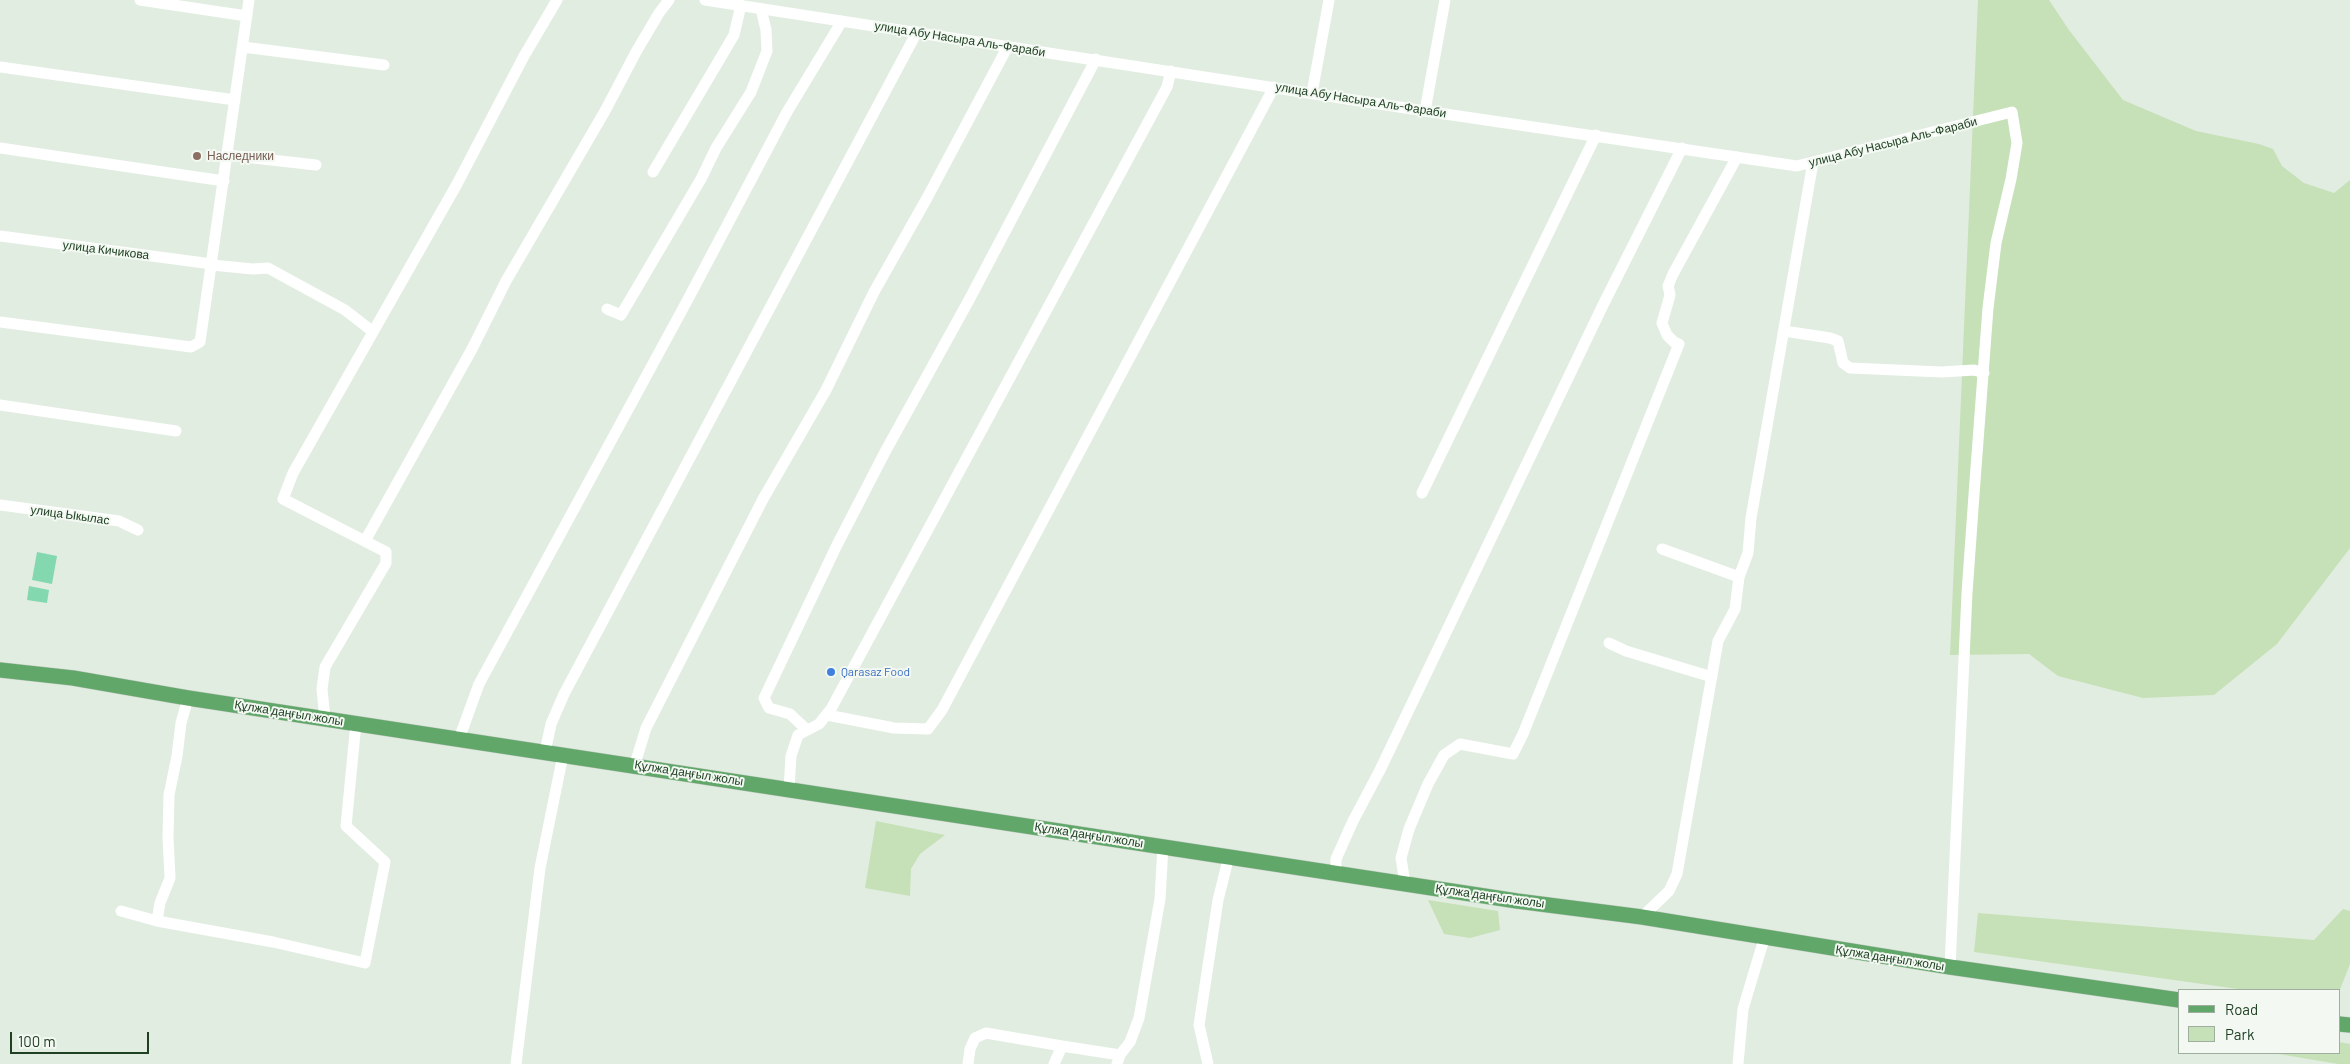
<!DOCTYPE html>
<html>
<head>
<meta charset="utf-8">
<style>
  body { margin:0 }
  #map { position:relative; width:2350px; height:1064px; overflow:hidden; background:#e2ede1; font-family:Barlow,sans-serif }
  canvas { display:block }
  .legend { position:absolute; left:2178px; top:989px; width:162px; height:65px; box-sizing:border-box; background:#f3f9f2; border:1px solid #9eaf9f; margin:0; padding:6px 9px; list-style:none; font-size:15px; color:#1f4023 }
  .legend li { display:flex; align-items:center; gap:10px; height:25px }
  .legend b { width:25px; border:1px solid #9eaf9f }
  .scale { position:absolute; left:10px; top:1032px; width:139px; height:22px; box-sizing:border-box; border:2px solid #1f4023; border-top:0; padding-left:6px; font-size:15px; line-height:18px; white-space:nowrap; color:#1f4023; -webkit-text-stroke:4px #f3f9f2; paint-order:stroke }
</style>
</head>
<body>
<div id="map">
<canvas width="2350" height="1064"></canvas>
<ul class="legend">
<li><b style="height:6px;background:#61a769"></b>Road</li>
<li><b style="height:14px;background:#c6e1b7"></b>Park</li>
</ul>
<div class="scale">100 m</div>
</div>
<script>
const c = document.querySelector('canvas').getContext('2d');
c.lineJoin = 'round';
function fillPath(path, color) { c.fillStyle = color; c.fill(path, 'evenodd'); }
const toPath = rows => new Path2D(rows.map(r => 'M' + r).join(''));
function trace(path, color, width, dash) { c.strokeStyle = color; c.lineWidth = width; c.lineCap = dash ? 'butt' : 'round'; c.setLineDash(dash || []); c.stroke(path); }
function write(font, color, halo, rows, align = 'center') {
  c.font = font + ' Barlow,sans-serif'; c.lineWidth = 4; c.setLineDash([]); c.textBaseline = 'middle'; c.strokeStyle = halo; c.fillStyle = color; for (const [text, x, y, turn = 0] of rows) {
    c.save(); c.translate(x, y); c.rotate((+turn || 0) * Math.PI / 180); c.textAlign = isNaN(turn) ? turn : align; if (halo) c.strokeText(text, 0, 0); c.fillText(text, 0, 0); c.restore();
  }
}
fillPath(toPath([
  [1978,0,2049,0,2069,30,2123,100,2196,131,2259,144,2273,149,2282,166,2304,183,2334,193,2350,180,2350,548,2277,644,2214,695,2143,698,2058,676,2029,654,1950,655],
  [876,821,945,835,920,854,911,869,910,896,865,888],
  [1428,900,1498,911,1500,930,1470,938,1444,934],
  [2343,909,2350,911,2350,964,2339,992,2245,990,1974,952,1978,913,2314,940],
  [2339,1042,2350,1044,2350,1064,2338,1064,2273,1053,2339,1053]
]), '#c6e1b7');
fillPath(toPath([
  [37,552,57,556,52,584,32,580],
  [29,586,49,590,47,603,27,600]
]), '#83d8b0');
const major = toPath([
  [0,670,73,678,188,698,1517,901,1642,917,1950,967,2179,1000],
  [2339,1024,2350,1025]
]);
trace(major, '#c0cac1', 16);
trace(toPath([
  [140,0,247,16],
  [705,0,1425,111,1797,166,2012,112,2017,143,2011,179,1996,243,1988,308,1975,481,1967,593,1950,967],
  [243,47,384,65],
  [0,67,235,100],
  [1312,93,1329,0],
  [1425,111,1445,0],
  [0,148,224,181],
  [227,155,316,165],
  [653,172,734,35,741,5],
  [0,236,212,264],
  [212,265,253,269,268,268,345,310,372,331],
  [607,309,621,315,701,179,716,148,751,92,767,51,766,30,761,9],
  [0,322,191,347,200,342,249,0],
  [1784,331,1830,338,1838,341,1843,363,1850,368,1942,372,1974,370,1984,373],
  [0,405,176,431],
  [1422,493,1596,135],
  [0,505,119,521,138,530],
  [365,541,472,349,506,281,605,111,636,52,659,13,669,0],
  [1662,549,1739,577],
  [1609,643,1626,651,1712,677],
  [827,715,894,728,928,729,942,710,1274,87],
  [325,719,322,689,325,667,386,563,386,552,283,499,293,473,457,184,524,56,557,0],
  [807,730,790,714,769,708,764,698,837,545,885,452,969,300,1096,59],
  [459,739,479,684,687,301,787,112,842,21],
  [545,752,551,724,564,694,917,32],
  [635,764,646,728,763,499,826,390,874,292,927,198,1008,46],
  [789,789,791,756,798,735,819,724,831,709,1167,87,1171,71],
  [1336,873,1336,859,1353,821,1380,770,1603,305,1682,148],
  [1405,883,1401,858,1409,829,1428,784,1444,755,1460,744,1513,754,1523,734,1679,344,1674,342,1667,335,1662,323,1670,295,1668,286,1673,274,1737,157],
  [121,911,157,921,160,903,170,878,168,837,169,795,177,756,181,723,188,698],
  [1642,917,1669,891,1677,874,1718,641,1735,609,1739,577,1748,553,1751,518,1813,162],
  [157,921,273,942,365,963,385,862,346,826,356,723],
  [516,1064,540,868,563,755],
  [968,1064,970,1049,975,1038,986,1033,1062,1046],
  [1054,1064,1062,1046,1120,1055],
  [1117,1064,1120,1055,1130,1042,1139,1018,1160,899,1163,846],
  [1208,1064,1199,1025,1218,900,1229,856],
  [1738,1064,1743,1009,1764,939]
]), '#fff', 11);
trace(major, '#61a769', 15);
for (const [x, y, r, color] of [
  [197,156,5,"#8d6e63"],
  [831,672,5,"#3f7fe0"]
]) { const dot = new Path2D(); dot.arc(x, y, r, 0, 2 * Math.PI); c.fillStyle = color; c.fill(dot); trace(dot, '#f3f9f2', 2); }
write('12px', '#1f4023', '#f3f9f2', [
  ["улица Абу Насыра Аль-Фараби",960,39,9],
  ["улица Абу Насыра Аль-Фараби",1361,100,9],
  ["улица Абу Насыра Аль-Фараби",1893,142,-14],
  ["улица Кичикова",106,250,7],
  ["улица Ыкылас",70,515,8],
  ["Құлжа даңғыл жолы",289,713,9],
  ["Құлжа даңғыл жолы",689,773,9],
  ["Құлжа даңғыл жолы",1089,835,9],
  ["Құлжа даңғыл жолы",1490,896,8],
  ["Құлжа даңғыл жолы",1890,958,9]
]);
write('12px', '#785e54', '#f3f9f2', [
  ["Наследники",207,156]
], 'left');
write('12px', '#366cbe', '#f3f9f2', [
  ["Qarasaz Food",841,672]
], 'left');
</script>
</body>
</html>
